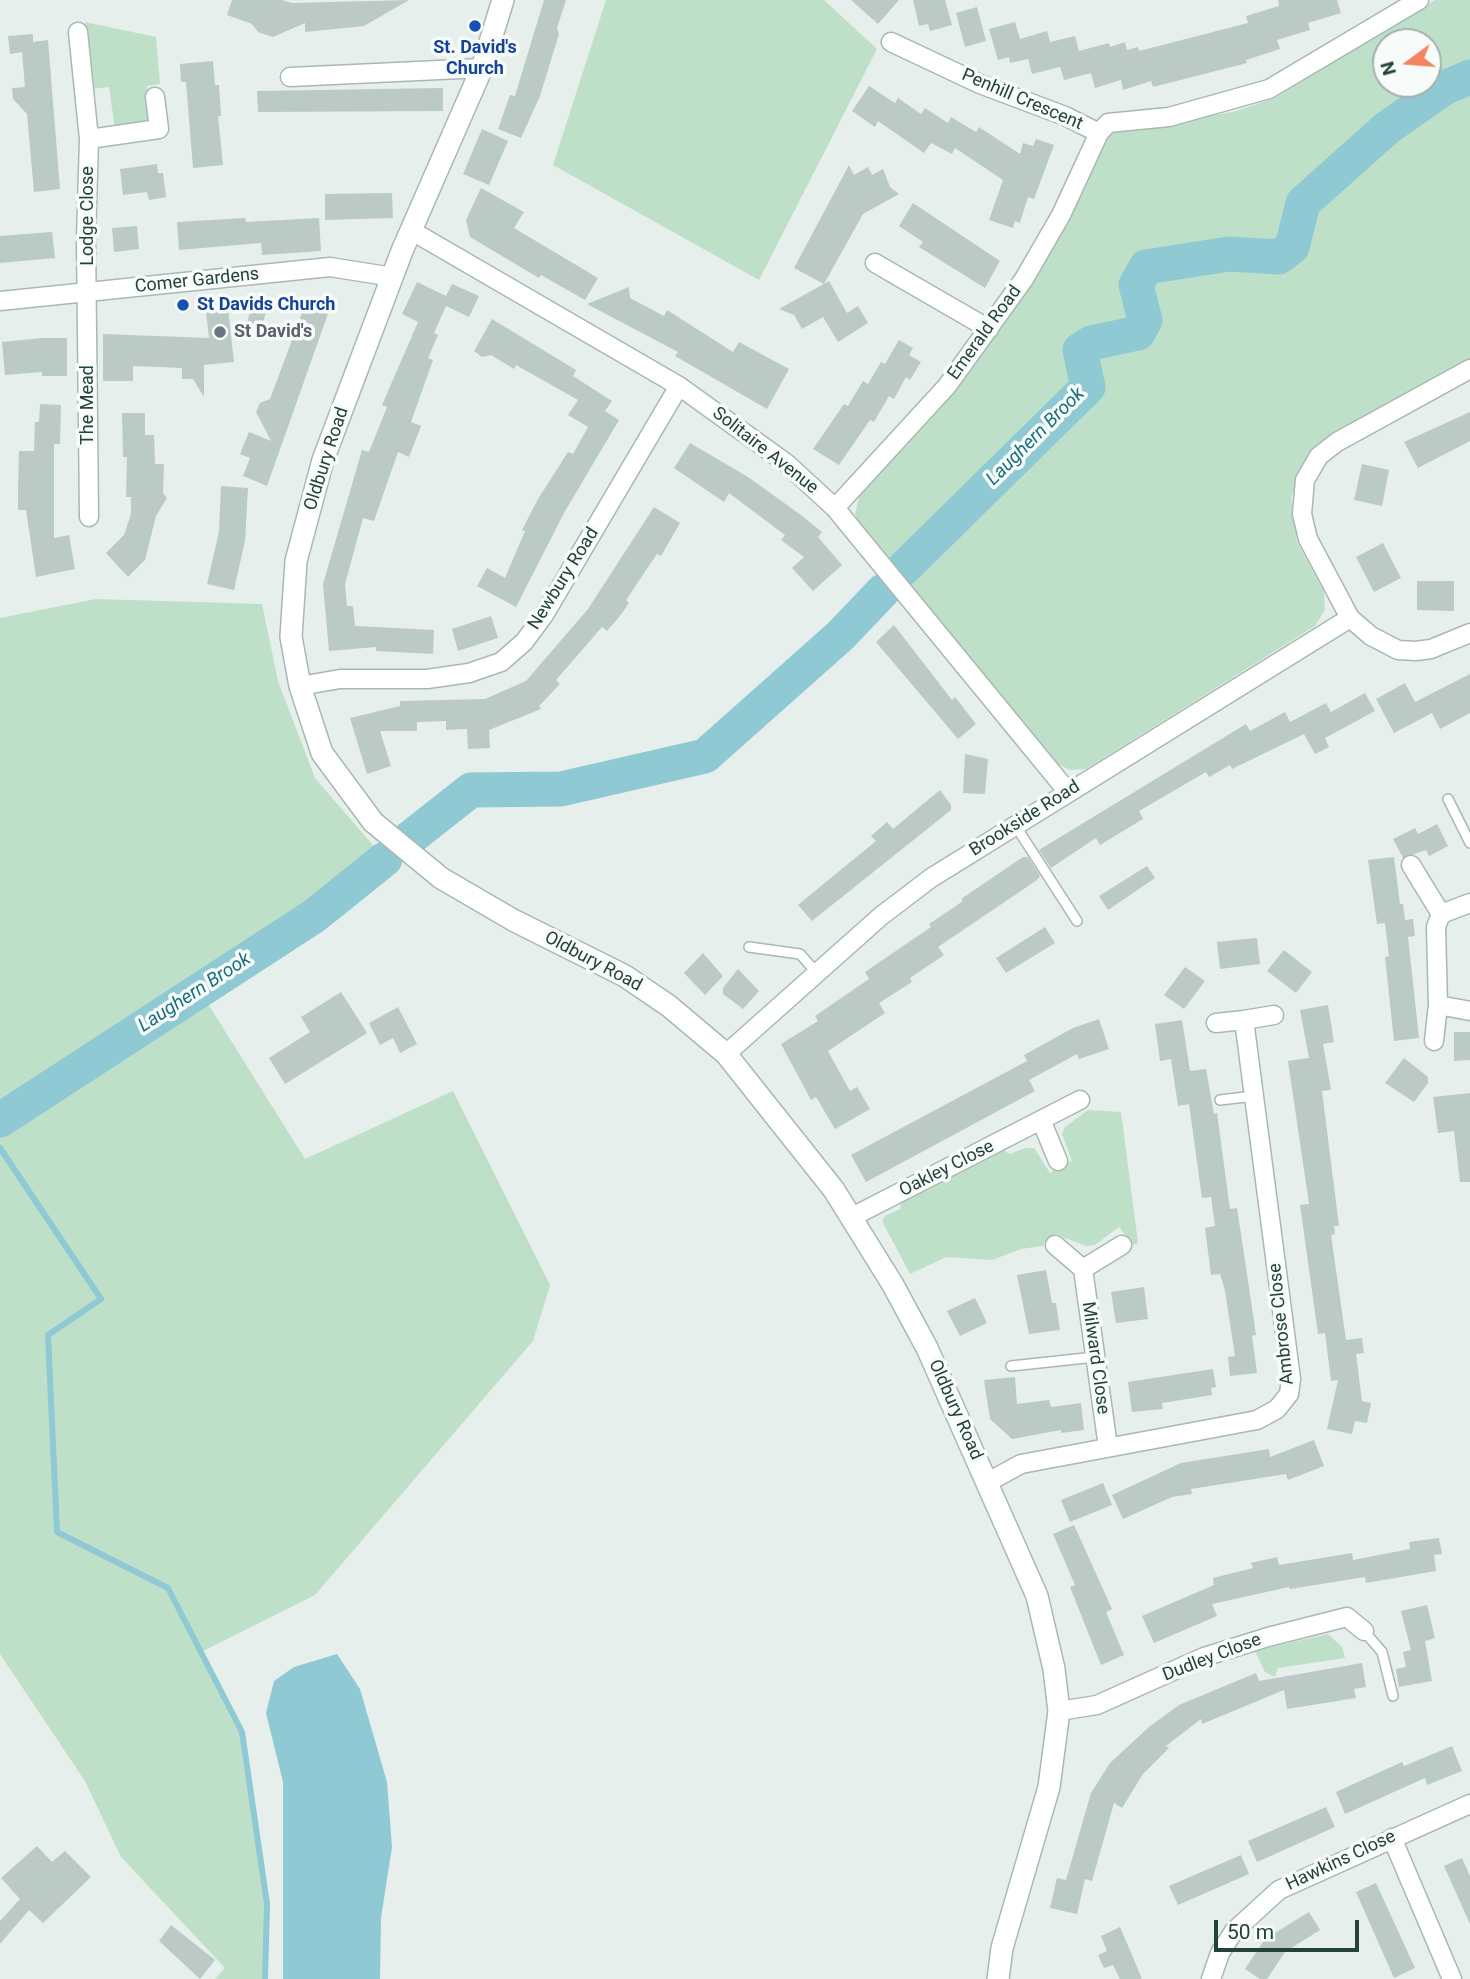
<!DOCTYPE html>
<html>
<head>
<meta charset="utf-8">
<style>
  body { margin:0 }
  #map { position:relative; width:1470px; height:1979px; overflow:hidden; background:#e6efeb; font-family:Roboto,sans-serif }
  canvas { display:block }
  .north { position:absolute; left:1372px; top:28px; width:70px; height:70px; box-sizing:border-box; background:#f7fbf9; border:2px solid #a3b1ad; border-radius:50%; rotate:254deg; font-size:19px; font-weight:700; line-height:28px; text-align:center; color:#24423a }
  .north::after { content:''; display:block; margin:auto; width:24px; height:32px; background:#f4845f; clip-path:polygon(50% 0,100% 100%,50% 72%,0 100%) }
  .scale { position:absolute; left:1214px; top:1920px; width:145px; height:32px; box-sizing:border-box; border:4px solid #24423a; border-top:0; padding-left:9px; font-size:21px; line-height:24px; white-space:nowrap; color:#24423a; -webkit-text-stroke:5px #f7fbf9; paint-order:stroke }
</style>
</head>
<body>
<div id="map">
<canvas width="1470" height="1979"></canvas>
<div class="north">N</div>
<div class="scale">50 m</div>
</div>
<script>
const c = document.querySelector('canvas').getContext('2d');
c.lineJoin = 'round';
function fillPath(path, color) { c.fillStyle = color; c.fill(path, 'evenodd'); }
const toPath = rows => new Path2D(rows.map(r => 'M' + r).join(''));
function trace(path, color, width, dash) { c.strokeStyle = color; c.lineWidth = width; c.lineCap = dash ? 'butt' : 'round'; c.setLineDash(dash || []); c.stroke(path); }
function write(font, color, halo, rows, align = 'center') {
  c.font = font + ' Roboto,sans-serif'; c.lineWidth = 7; c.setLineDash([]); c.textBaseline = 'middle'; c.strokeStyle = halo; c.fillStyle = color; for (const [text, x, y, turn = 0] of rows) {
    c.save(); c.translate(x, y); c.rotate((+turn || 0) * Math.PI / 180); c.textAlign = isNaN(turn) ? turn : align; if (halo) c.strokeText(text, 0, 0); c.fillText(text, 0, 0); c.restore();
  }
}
fillPath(toPath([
  [606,0,824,0,877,49,759,280,553,165],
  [1435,0,1470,0,1470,360,1318,444,1298,475,1291,499,1297,542,1324,592,1325,610,1315,626,1086,769,1070,770,1058,764,861,527,855,514,859,497,966,377,1014,309,1031,283,1108,132,1233,112,1275,98],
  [1386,42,1428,42,1428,84,1386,84],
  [85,22,156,37,160,84,147,86,151,118,147,125,115,129,109,87,90,89],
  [96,599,262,604,278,681,315,778,385,859,314,916,200,991,305,1159,453,1091,550,1285,533,1341,315,1595,201,1652,242,1732,267,1904,265,1979,215,1979,225,1968,121,1857,85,1781,0,1654,0,618],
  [1088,1110,1121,1112,1138,1243,1133,1245,1119,1227,1095,1245,1086,1246,1055,1234,1042,1246,1021,1249,992,1260,946,1257,910,1274,882,1221,885,1216,900,1209,901,1203,1003,1150,1010,1154,1025,1148,1034,1148,1050,1173,1072,1161,1062,1134,1065,1127],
  [1328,1634,1342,1647,1345,1658,1278,1668,1275,1677,1265,1672,1255,1651]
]), '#bfe0c8');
fillPath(toPath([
  [337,1654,360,1689,387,1782,392,1847,381,1918,380,1979,283,1979,283,1782,266,1713,274,1681,294,1667]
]), '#8ec9d4');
trace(toPath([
  [0,1148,101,1299,48,1335,57,1532,168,1588,242,1732,267,1904,265,1979]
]), '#8ec9d4', 6);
trace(toPath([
  [904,568,1088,387,1080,350,1091,343,1138,333,1145,320,1136,285,1146,267,1229,254,1279,257,1292,247,1303,203,1387,128,1444,88,1470,77],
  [410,838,471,790,561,789,705,756,840,636,883,591],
  [0,1120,314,916,385,859]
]), '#8ec9d4', 35);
fillPath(toPath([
  [232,0,282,0,292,3,409,0,364,26,305,32,305,23,273,37,258,32,252,24,227,15],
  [544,0,566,0,557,28,559,34,540,96,521,138,498,129,510,95,515,96],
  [851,0,899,0,878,24],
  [913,0,945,0,952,25,930,31,928,24,919,26],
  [1278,0,1337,0,1341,13,1308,23,1310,30,1277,40,1280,49,1246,60,1247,63,1153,87,1151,81,1123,90,1121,80,1095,88,1091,73,1064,80,1060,67,1032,74,1028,59,1010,63,1009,57,998,60,989,29,1015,22,1020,39,1047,31,1050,42,1075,36,1079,51,1109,43,1110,47,1125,42,1127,50,1138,47,1139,51,1248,23,1246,16,1279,6],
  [977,7,986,41,965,47,956,13],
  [33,34,33,42,48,40,60,189,34,192,27,114,13,99,12,88,25,87,22,52,10,54,8,36],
  [213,61,215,85,219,85,221,116,218,116,223,165,193,168,186,82,181,82,180,64],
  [869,86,895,103,898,98,921,114,925,108,948,123,951,117,976,132,979,127,1020,154,1023,143,1033,146,1036,139,1054,145,1034,199,1028,197,1020,223,1015,221,1013,228,989,220,1003,180,955,148,952,154,931,143,924,153,878,121,875,127,852,111],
  [443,88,443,111,258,112,257,91],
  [482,129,508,141,489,185,463,174],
  [157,164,158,173,163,173,166,197,149,200,147,192,123,195,120,169],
  [849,165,854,175,868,167,872,175,883,169,890,187,899,194,863,214,824,284,794,268],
  [481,188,524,212,514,228,598,278,585,300,541,275,539,278,470,237,466,220],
  [392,193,393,218,325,220,325,194],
  [913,203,1000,261,985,288,919,247,923,242,899,226],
  [245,218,246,222,319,218,321,251,262,255,261,243,179,250,177,222],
  [137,226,139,249,114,252,112,228],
  [52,232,55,258,0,263,0,236],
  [829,281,847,313,858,306,868,323,838,342,823,317,802,329,794,315,779,309],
  [417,282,446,296,452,284,479,296,469,317,446,306,434,333,438,335,428,358,433,360,411,422,421,426,409,457,398,452,374,521,363,518,345,584,347,606,353,606,355,626,434,630,433,654,376,651,376,647,329,651,323,584,362,450,369,452,387,407,382,405,418,322,402,314],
  [629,287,630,298,664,316,667,310,733,352,739,342,789,369,767,409,675,356,678,352,587,304],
  [227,300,234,362,204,365,204,397,193,379,182,379,182,368,133,366,133,381,103,381,103,334,209,338,205,303],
  [253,300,268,304,262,327,247,323],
  [307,300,330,308,267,486,243,476,250,458,240,454,249,432,271,441,256,412,260,403,270,399],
  [492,319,576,370,573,376,612,401,605,411,619,420,564,513,516,607,477,586,487,568,505,578,525,531,522,530,538,499,568,452,573,454,588,427,568,415,578,400,516,365,514,369,491,355,482,357,474,351],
  [42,338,67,338,67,376,42,376,42,372,5,375,2,342],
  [899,340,913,348,909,355,921,362,910,380,906,377,894,399,889,396,874,422,870,420,839,465,813,449,844,404,848,406,863,381,868,384,881,362,885,364],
  [40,404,61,405,60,444,54,444,54,538,69,535,75,569,36,577,26,510,18,510,18,489,19,451,34,451,35,422,39,422],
  [1470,412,1470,441,1418,468,1404,442],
  [122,413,145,413,145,435,154,435,155,464,164,464,163,493,167,498,156,516,145,560,128,577,106,553,124,535,131,514,131,497,126,497,127,457,123,457],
  [690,443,748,477,801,515,822,532,818,537,842,565,813,591,792,568,804,557,781,540,785,535,729,493,724,502,674,468],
  [1362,464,1389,470,1382,506,1354,500],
  [221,486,248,488,245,541,234,590,207,584,219,532],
  [654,507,680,523,661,556,657,554,626,600,629,603,620,616,607,631,602,627,556,680,560,684,539,706,541,709,489,730,490,748,468,749,467,729,446,730,446,721,417,722,417,731,380,731,391,766,367,774,350,718,400,706,400,701,485,699,526,681,588,609],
  [1383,543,1401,578,1374,592,1356,557],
  [1417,581,1454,581,1454,611,1417,610],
  [491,616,498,638,458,651,452,629],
  [894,625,952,700,955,697,976,724,958,739,876,642],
  [1470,674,1470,713,1440,729,1432,713,1394,733,1376,699,1405,683,1415,702],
  [1365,693,1375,711,1325,738,1329,747,1315,754,1304,734,1232,769,1230,765,1209,777,1206,772,1139,811,1143,819,1100,845,1096,838,1051,868,1039,850,1246,724,1250,731,1285,712,1290,722,1326,703,1331,712],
  [965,754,988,759,985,794,963,793],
  [940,790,951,805,951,810,812,921,798,905,876,841,871,836,887,822,893,829],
  [1437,824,1448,846,1429,856,1426,850,1403,858,1393,839,1415,828,1418,834],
  [1023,857,1028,857,1040,876,1037,880,938,947,944,955,910,978,912,982,879,1003,885,1013,828,1051,850,1091,857,1087,870,1109,835,1129,816,1097,811,1100,781,1044,818,1021,815,1016,869,979,865,972,931,927,929,924,963,901,961,899],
  [1394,857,1400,904,1403,904,1405,920,1413,919,1415,936,1408,937,1419,1038,1394,1041,1385,957,1389,956,1385,923,1377,924,1368,860],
  [1147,866,1155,878,1108,910,1099,896],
  [1045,927,1055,943,1006,973,996,958],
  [1257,938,1260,964,1220,969,1217,942],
  [1284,950,1312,972,1296,993,1267,971],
  [703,953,723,976,705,995,684,973],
  [1185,967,1205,981,1184,1009,1164,995],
  [738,969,759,991,743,1009,723,994,723,988],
  [341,992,367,1033,285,1084,269,1058,310,1032,301,1017],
  [1328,1005,1334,1042,1323,1044,1331,1090,1322,1091,1339,1226,1334,1226,1335,1234,1331,1235,1346,1340,1362,1338,1364,1353,1356,1354,1362,1401,1371,1403,1367,1423,1355,1421,1352,1434,1327,1429,1338,1380,1331,1381,1325,1333,1318,1334,1300,1205,1309,1204,1288,1061,1309,1058,1300,1010],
  [398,1007,417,1044,400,1053,393,1038,380,1045,369,1023],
  [1099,1019,1109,1049,1079,1059,1077,1054,1029,1080,1035,1091,866,1182,851,1155,1027,1061,1024,1055,1073,1028],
  [1182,1020,1190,1071,1206,1069,1214,1114,1217,1113,1230,1209,1237,1208,1244,1254,1256,1335,1252,1336,1257,1373,1230,1376,1228,1357,1235,1356,1225,1291,1220,1274,1211,1275,1205,1228,1215,1226,1211,1197,1202,1198,1189,1104,1178,1106,1171,1059,1160,1061,1155,1024],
  [1454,1032,1470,1032,1470,1060,1454,1061],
  [1404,1058,1428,1077,1428,1083,1414,1102,1385,1083],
  [1470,1093,1470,1182,1460,1182,1454,1131,1438,1133,1433,1097],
  [1046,1270,1052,1303,1056,1303,1060,1330,1029,1334,1017,1275],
  [1144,1287,1148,1319,1116,1323,1111,1292],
  [975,1298,987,1323,960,1336,947,1311],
  [1213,1369,1216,1387,1211,1388,1212,1395,1162,1403,1163,1409,1132,1412,1128,1382],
  [1015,1377,1017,1404,1049,1400,1051,1407,1081,1403,1084,1430,1061,1433,1061,1430,1012,1439,990,1419,984,1380],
  [1314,1440,1324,1466,1288,1480,1286,1474,1191,1489,1192,1494,1172,1497,1123,1519,1112,1495,1181,1463,1269,1449,1270,1457],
  [1103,1483,1112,1505,1070,1522,1061,1500],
  [1074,1525,1112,1609,1106,1612,1124,1655,1101,1665,1070,1587,1075,1585,1053,1534],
  [1439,1538,1442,1554,1434,1555,1436,1571,1366,1583,1365,1577,1290,1589,1289,1587,1212,1604,1217,1616,1154,1643,1142,1616,1214,1585,1213,1578,1253,1568,1251,1563,1277,1557,1279,1565,1352,1553,1353,1560,1410,1549,1409,1542],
  [1427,1605,1435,1638,1425,1641,1432,1681,1399,1687,1396,1669,1406,1667,1403,1652,1411,1650,1401,1611],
  [1362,1663,1366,1687,1354,1689,1356,1698,1287,1709,1284,1690,1202,1724,1201,1719,1166,1746,1169,1748,1143,1774,1122,1808,1114,1803,1092,1881,1085,1879,1077,1914,1050,1908,1057,1878,1066,1880,1091,1793,1110,1763,1149,1727,1179,1705,1256,1673,1259,1681],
  [1452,1746,1462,1771,1427,1785,1425,1778,1345,1814,1336,1792,1402,1762,1404,1766],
  [1326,1807,1335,1827,1257,1862,1248,1841],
  [37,1846,52,1862,65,1851,91,1877,43,1923,29,1910,0,1944,0,1921,20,1899,1,1878],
  [1241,1855,1249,1874,1178,1905,1169,1886],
  [1462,1858,1470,1876,1470,1924,1444,1866],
  [1376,1883,1415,1968,1394,1978,1356,1892],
  [1309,1912,1320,1930,1285,1952,1267,1979,1260,1979,1245,1969,1265,1939],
  [171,1925,215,1960,200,1979,159,1941],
  [1120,1927,1135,1962,1142,1979,1120,1979,1113,1965,1104,1968,1098,1955,1107,1951,1101,1936]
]), '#bbcac4');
const service = toPath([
  [1448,799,1470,843],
  [1015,825,1077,921],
  [749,947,800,954,817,973],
  [1220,1100,1254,1096],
  [1011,1366,1095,1357],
  [1364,1631,1382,1652,1393,1696]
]);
const minor = toPath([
  [78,32,89,139,86,239,89,517],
  [891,42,980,84,1065,116,1099,133,1108,123,1169,117,1269,89,1419,0],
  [290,77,482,68],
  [89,139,159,129,155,97],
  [412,231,679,386,786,463,835,508,1068,792],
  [875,263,989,329],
  [0,301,330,267,393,277],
  [1470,369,1337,442,1319,456,1305,480,1302,514,1308,539,1350,618,1371,636,1398,650,1416,651,1431,649,1470,633],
  [835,508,947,386,1024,279,1061,215,1099,133],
  [300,686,340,679,427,679,469,673,501,662,524,642,544,615,679,386],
  [1411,865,1441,914],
  [1438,1005,1470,1011],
  [1244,1020,1274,1015],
  [1434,1041,1438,1005,1436,927,1441,914,1470,903],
  [726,1054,881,916,931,878,1350,618],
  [1041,1120,1058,1161],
  [852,1217,1080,1100],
  [1055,1245,1083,1269,1108,1447],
  [1083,1269,1122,1245],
  [988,1482,1021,1464,1257,1420,1277,1409,1289,1394,1291,1379,1244,1020,1216,1023],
  [1059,1711,1097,1705,1204,1657,1268,1637,1347,1617,1364,1631],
  [1392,1838,1452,1979],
  [1211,1979,1220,1953,1234,1931,1279,1890,1470,1804]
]);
const tertiary = toPath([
  [503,0,482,68,402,251,323,460,296,561,291,637,300,686,322,753,373,822,441,878,513,920,625,976,669,1006,726,1054,834,1190,893,1285,927,1348,1037,1596,1054,1669,1059,1711,1049,1787,1002,1948,998,1979]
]);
trace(service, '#a8b8b2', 12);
trace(minor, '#a8b8b2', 21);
trace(tertiary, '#a8b8b2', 24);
trace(service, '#fff', 9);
trace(minor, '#fff', 18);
trace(tertiary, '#fff', 21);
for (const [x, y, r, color] of [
  [475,26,7,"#1a4fb4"],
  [183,305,7,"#1a4fb4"],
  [220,332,7,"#6b7280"]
]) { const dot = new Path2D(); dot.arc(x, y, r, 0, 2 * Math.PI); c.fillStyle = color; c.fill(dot); trace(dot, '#f7fbf9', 2.5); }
write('bold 18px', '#164399', '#f7fbf9', [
  ["St. David's",475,48],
  ["Church",475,69],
  ["St Davids Church",197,305,"left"]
]);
write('18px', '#24423a', '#f7fbf9', [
  ["Penhill Crescent",1022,100,23],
  ["Lodge Close",88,216,-90],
  ["Comer Gardens",197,281,-6],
  ["Emerald Road",985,333,-54],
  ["The Mead",88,405,-90],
  ["Solitaire Avenue",765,451,38],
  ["Oldbury Road",327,459,-72],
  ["Newbury Road",564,579,-58],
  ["Brookside Road",1025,819,-32],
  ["Oldbury Road",593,962,28],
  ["Oakley Close",947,1169,-27],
  ["Ambrose Close",1282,1324,-96],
  ["Milward Close",1095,1358,82],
  ["Oldbury Road",955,1410,66],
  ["Dudley Close",1212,1658,-21],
  ["Hawkins Close",1341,1861,-25]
]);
write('bold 18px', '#5b616d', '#f7fbf9', [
  ["St David's",234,332]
], 'left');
write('italic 19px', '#1c6f80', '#f7fbf9', [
  ["Laughern Brook",1036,437,-45],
  ["Laughern Brook",195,993,-33]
]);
</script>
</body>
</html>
